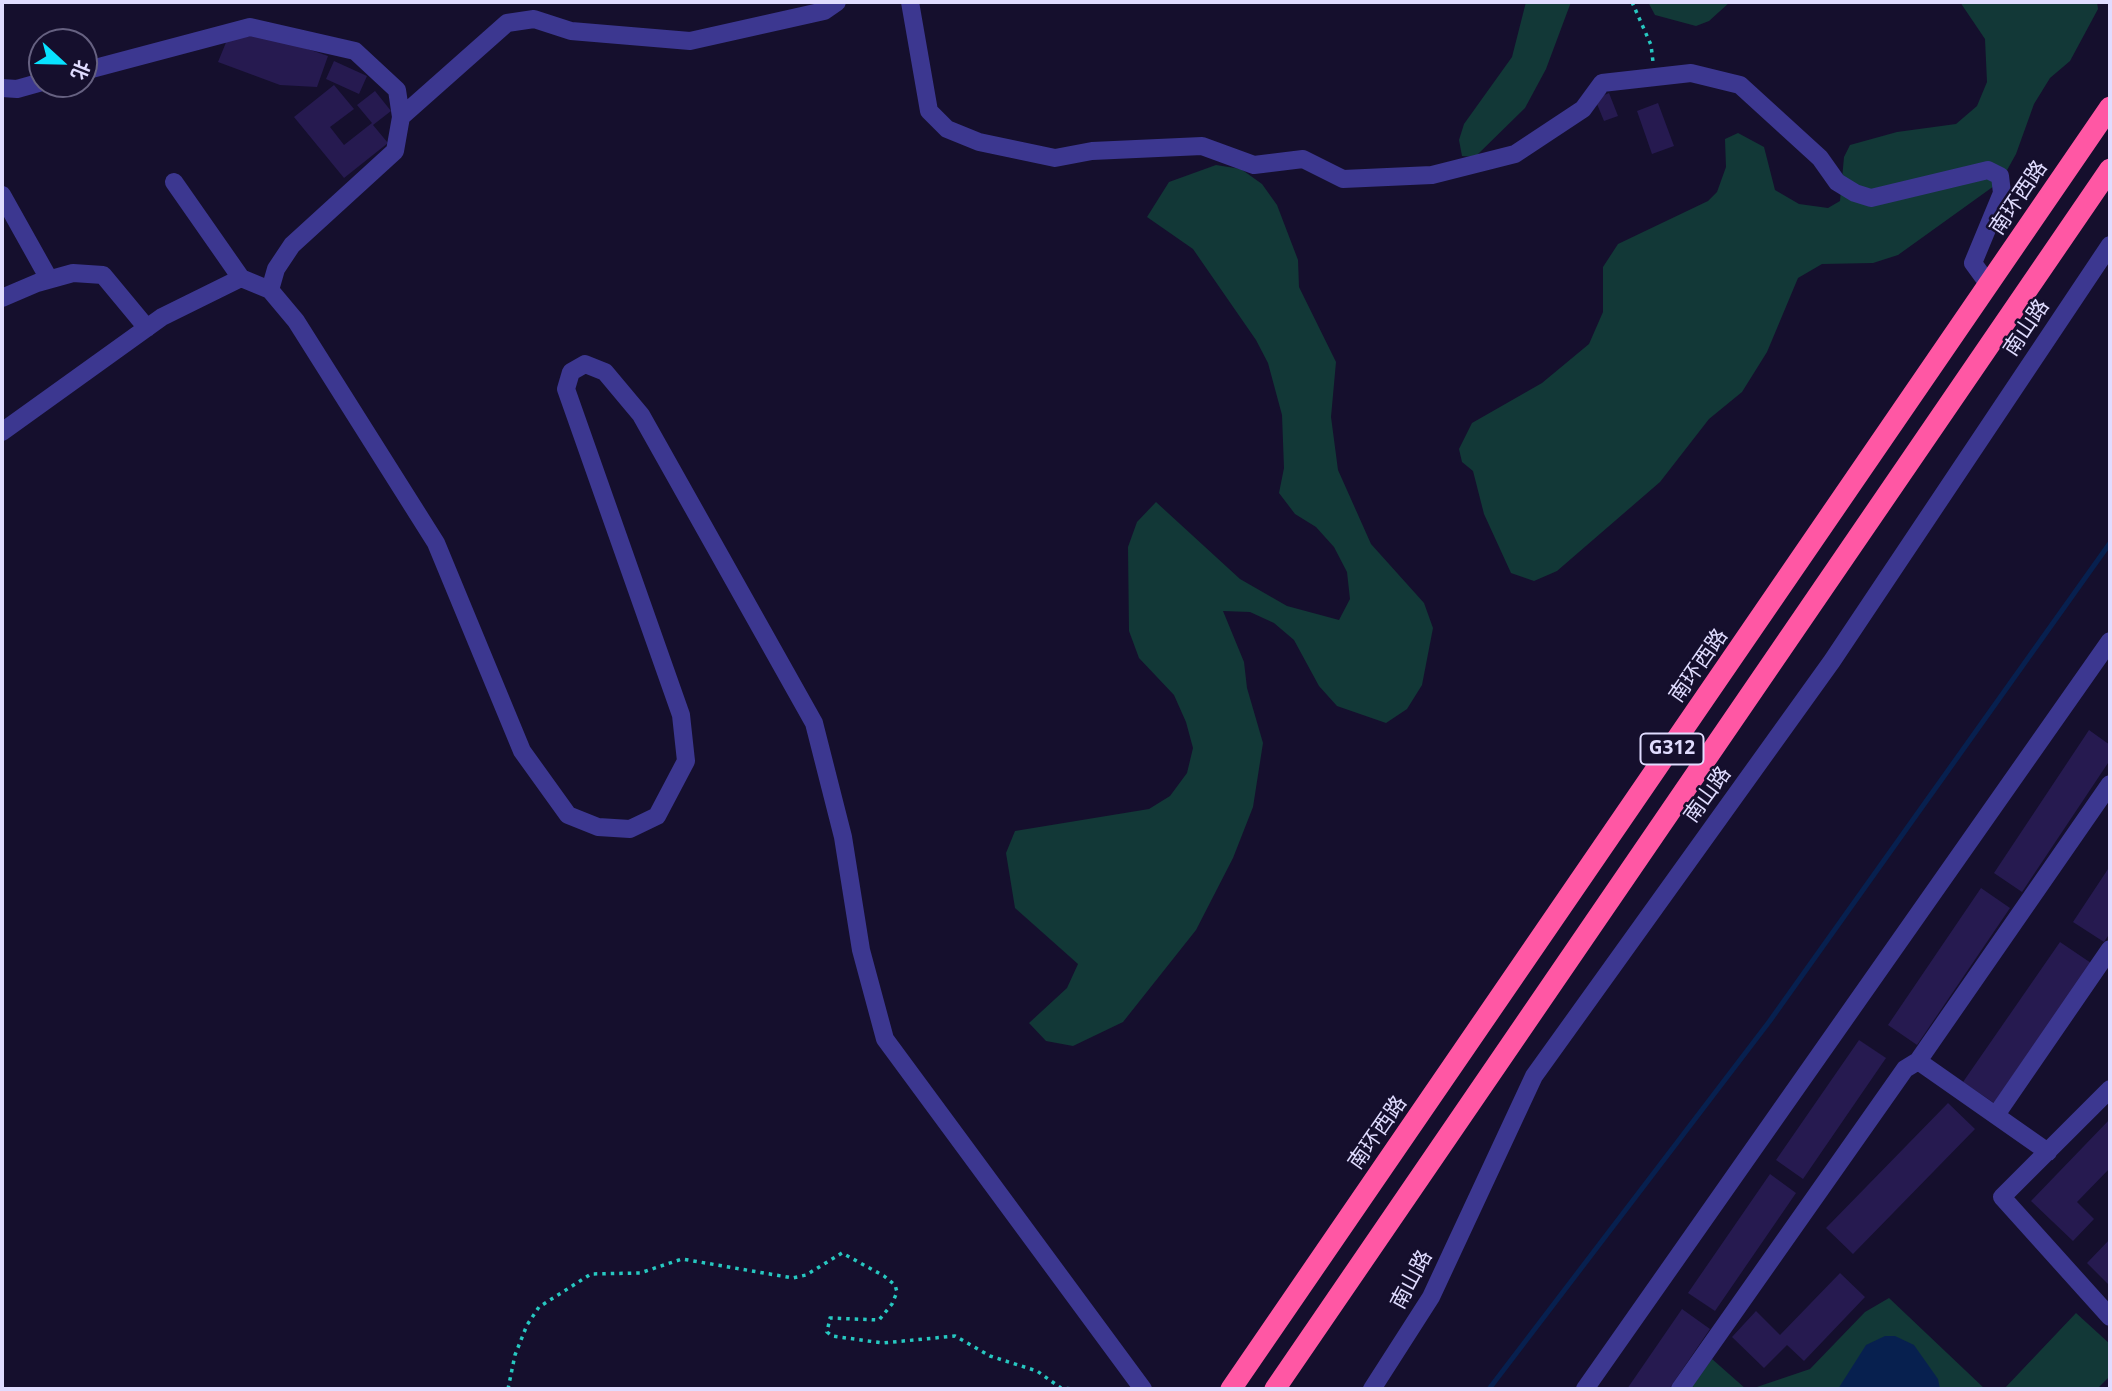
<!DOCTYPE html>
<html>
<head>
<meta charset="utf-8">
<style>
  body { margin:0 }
  #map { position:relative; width:2112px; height:1391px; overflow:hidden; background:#150f2d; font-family:"Open Sans","Noto Sans SC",sans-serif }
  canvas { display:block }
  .frame { position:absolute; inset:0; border:4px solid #e0dcff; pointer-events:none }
  .north { position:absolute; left:28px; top:28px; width:70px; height:70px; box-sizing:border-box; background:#150f2d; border:2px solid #666181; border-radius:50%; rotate:112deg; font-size:19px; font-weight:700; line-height:28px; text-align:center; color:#e0dcff }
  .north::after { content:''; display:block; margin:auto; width:24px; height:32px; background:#08e2ff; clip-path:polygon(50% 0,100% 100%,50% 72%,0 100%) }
</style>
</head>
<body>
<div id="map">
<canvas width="2112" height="1391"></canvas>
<div class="frame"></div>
<div class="north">北</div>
</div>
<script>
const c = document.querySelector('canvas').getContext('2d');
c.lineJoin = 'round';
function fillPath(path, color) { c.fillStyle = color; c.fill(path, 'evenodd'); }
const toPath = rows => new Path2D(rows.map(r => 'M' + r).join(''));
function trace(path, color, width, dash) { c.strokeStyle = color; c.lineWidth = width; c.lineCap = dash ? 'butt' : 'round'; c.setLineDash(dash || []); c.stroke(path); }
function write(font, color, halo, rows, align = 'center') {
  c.font = font + ' "Open Sans","Noto Sans SC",sans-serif'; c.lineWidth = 5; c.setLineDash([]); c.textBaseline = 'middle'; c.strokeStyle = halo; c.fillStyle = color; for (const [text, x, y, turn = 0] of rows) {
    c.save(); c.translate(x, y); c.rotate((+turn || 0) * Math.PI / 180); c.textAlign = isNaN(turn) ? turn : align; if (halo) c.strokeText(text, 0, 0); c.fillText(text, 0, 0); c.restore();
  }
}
fillPath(toPath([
  [1526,2,1571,2,1546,69,1525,108,1475,157,1462,156,1459,140,1464,124,1512,57],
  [1648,2,1730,2,1709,21,1696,26,1655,15],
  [1960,2,2097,2,2098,9,2070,61,2050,78,2034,104,2016,154,2001,181,1898,255,1873,263,1822,264,1798,278,1767,352,1742,392,1709,419,1660,482,1557,571,1534,581,1511,573,1484,514,1473,471,1462,462,1459,449,1472,423,1542,383,1589,344,1603,312,1603,267,1618,244,1708,201,1717,192,1726,167,1725,139,1738,133,1764,147,1775,190,1799,204,1828,208,1840,201,1844,157,1850,145,1897,132,1956,124,1977,106,1987,82,1985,39],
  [1216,165,1241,169,1262,184,1277,205,1298,260,1299,287,1336,362,1331,417,1338,470,1371,544,1424,603,1433,628,1422,685,1407,709,1386,723,1337,706,1319,686,1294,640,1274,623,1250,612,1223,611,1244,662,1247,688,1263,743,1253,807,1233,858,1196,930,1123,1022,1073,1046,1046,1041,1029,1023,1067,988,1078,964,1015,908,1006,853,1015,831,1149,809,1170,796,1187,773,1193,748,1186,722,1174,695,1139,658,1129,631,1128,547,1137,522,1156,502,1240,579,1287,606,1339,620,1350,599,1347,572,1334,547,1316,527,1295,514,1279,493,1284,468,1282,415,1268,363,1256,340,1193,249,1147,217,1169,182],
  [1889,1298,1985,1389,1751,1389,1810,1369,1865,1312],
  [2076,1313,2110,1344,2110,1376,2097,1389,2004,1389],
  [1712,1359,1746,1389,1690,1389]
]), '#123837');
fillPath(toPath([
  [1885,1336,1895,1336,1914,1345,1938,1379,1940,1389,1838,1389,1866,1345]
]), '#07204f');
trace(toPath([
  [1489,1389,1769,1022,2110,543]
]), '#07204f', 5);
fillPath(toPath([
  [264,34,328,56,317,87,280,85,218,62,227,40],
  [334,61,367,76,359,94,326,79],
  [334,85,354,109,330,127,344,145,372,123,357,105,375,91,391,111,373,125,388,143,344,178,294,117],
  [1609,93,1618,116,1604,121,1595,99],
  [1658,103,1674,146,1652,154,1637,111],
  [2089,730,2110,745,2110,760,2022,892,1994,873],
  [2110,866,2110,933,2104,942,2073,922],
  [1981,888,2010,908,1917,1045,1888,1025],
  [2060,942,2091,963,1994,1103,1963,1082],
  [1859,1040,1886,1058,1803,1179,1776,1160],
  [1948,1103,1975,1129,1853,1254,1826,1228],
  [2110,1119,2110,1168,2077,1202,2094,1219,2073,1241,2031,1201],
  [1770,1174,1796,1193,1715,1311,1688,1293],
  [2110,1239,2110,1286,2087,1263],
  [1840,1273,1865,1297,1804,1361,1787,1345,1764,1368,1732,1337,1756,1311,1780,1335],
  [1682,1309,1710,1329,1669,1389,1627,1389]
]), '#261a50');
trace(toPath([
  [1632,2,1651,45,1653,62],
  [508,1389,515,1355,527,1325,539,1307,591,1274,640,1273,682,1259,793,1278,806,1275,842,1253,884,1276,895,1285,897,1292,892,1304,879,1320,830,1318,827,1332,832,1336,883,1343,955,1336,990,1356,1037,1371,1061,1388,1072,1389]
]), '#27c8c1', 3.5, [3.5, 5]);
trace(toPath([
  [910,2,929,111,947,129,979,142,1055,158,1092,151,1202,146,1254,165,1303,159,1343,179,1432,175,1515,154,1583,109,1602,83,1691,73,1740,85,1820,158,1837,182,1855,193,1871,198,1988,170,2000,176,2002,193,1973,263,1989,285],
  [84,71,250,27,355,51,397,90,401,117,395,151,292,245,276,269,270,290,296,321,436,543,522,751,568,815,598,827,630,829,657,816,686,761,681,715,566,389,571,372,585,364,605,372,641,415,814,723,843,837,861,950,885,1039,1143,1389],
  [2,88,17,89,42,82],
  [401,117,507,23,534,19,571,31,690,41,824,11,837,2],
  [174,182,241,278],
  [2,195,49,279],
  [2,298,37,283,73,273,103,275,147,328],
  [2,432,162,317,241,278,270,290],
  [2110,1089,2002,1197,2110,1317],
  [1996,1115,2110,949],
  [2048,1152,1918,1061,2110,784],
  [1372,1389,1431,1297,1534,1076,1832,661,2110,245],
  [1585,1389,2110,641],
  [1680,1389,1905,1069,1918,1061]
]), '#3c3790', 18);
trace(toPath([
  [1231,1389,2110,107],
  [1275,1389,2110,169]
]), '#ff57a4', 21);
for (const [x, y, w] of [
  [1672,749,63]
]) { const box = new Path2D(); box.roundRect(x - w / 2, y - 15.5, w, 31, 5); c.fillStyle = '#150f2d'; c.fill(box); trace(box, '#e0dcff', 2); }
write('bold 19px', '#e0dcff', null, [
  ["G312",1672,749]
]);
write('21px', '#e0dcff', '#150f2d', [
  ["南环西路",2019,198,-56],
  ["南山路",2027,328,-56],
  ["南环西路",1699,666,-55],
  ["南山路",1708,795,-54],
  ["南环西路",1378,1133,-55],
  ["南山路",1412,1280,-62]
]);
</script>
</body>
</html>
